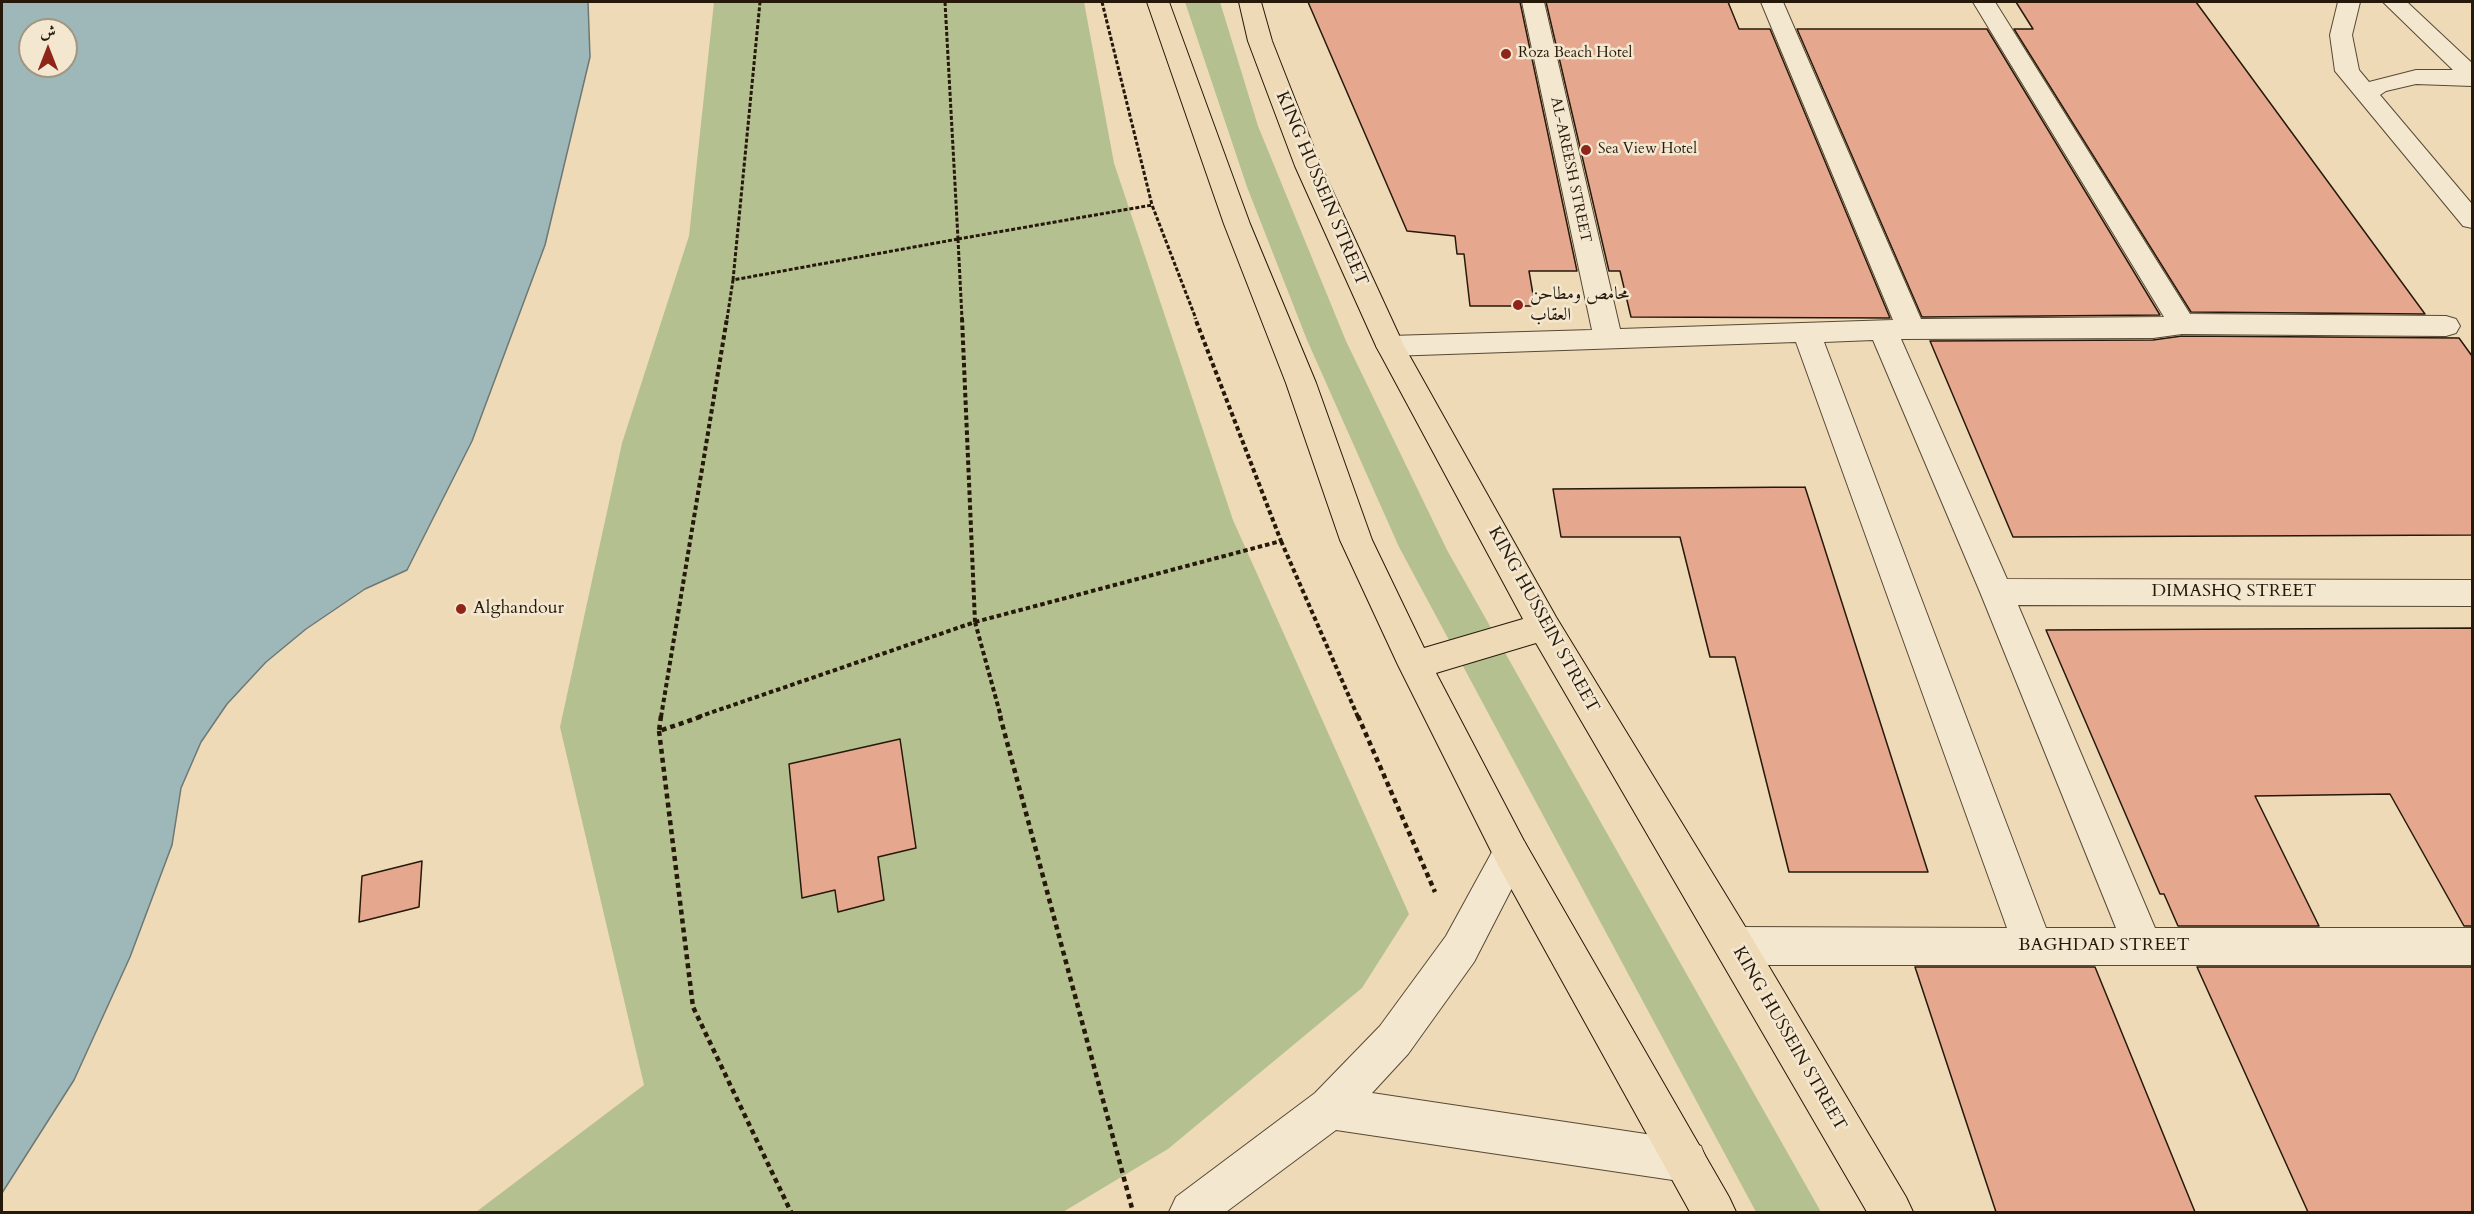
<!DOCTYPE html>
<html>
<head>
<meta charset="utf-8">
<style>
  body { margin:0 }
  #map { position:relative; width:2474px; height:1214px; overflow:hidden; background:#eedab7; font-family:Cardo,Amiri,serif }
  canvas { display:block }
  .frame { position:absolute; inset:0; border:3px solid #26190a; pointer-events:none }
  .north { position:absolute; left:18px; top:18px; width:60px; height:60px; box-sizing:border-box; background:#f4e7d0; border:2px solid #a29581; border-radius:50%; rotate:0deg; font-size:16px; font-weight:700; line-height:24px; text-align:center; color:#26190a }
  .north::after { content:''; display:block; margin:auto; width:21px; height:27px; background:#8f2418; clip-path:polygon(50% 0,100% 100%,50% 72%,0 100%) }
</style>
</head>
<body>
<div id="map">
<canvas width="2474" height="1214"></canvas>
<div class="frame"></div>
<div class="north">ش</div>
</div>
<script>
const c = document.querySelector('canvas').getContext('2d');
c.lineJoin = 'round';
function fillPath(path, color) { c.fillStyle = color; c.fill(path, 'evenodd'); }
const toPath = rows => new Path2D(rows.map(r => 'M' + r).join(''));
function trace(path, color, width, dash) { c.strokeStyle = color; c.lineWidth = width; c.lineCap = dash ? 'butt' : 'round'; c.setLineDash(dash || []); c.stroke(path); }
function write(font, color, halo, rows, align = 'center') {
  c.font = font + ' Cardo,Amiri,serif'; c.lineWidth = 5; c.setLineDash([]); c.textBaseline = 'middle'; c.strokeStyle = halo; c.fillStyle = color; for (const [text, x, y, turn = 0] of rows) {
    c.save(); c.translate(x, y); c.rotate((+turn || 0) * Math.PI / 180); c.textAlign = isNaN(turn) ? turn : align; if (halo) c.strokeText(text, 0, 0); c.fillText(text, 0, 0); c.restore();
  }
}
fillPath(toPath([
  [714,2,1084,2,1114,163,1233,520,1409,914,1362,988,1168,1149,1063,1212,476,1212,644,1085,560,727,622,443,689,236],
  [1185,2,1220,2,1258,126,1346,341,1447,550,1821,1212,1756,1212,1399,547,1307,340,1247,187]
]), '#b5c091');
const water = toPath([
  [2,2,588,2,590,57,545,245,472,441,407,570,365,589,306,629,266,662,227,704,201,742,181,788,172,845,130,957,74,1080,2,1193,2,2],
  [30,30,66,30,66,66,30,66,30,30]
]);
fillPath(water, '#9eb8b9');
trace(water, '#6e7873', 1.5);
const building = toPath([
  [1308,2,1520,2,1577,271,1529,271,1535,306,1470,306,1464,254,1457,254,1455,236,1407,231,1308,2],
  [1546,2,1728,2,1739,29,1770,29,1890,318,1631,317,1620,271,1609,271,1546,2],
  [2016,2,2196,2,2425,314,2191,312,2014,29,2033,29,2016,2],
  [1797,29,1987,29,2160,315,1922,317,1797,29],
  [2182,336,2459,338,2472,356,2472,535,2013,537,1930,341,2153,340,2182,336],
  [1805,487,1928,872,1789,872,1735,657,1710,657,1680,537,1561,537,1553,489,1805,487],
  [2472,628,2472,926,2464,926,2390,794,2255,796,2319,926,2178,926,2164,894,2160,894,2046,630,2472,628],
  [900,739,916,848,878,857,884,900,838,912,835,890,802,898,789,764,900,739],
  [422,861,419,907,359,922,362,876,422,861],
  [1915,967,2095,967,2195,1212,1996,1212,1915,967],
  [2197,967,2472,967,2472,1212,2308,1212,2197,967]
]);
fillPath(building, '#e5a88e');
trace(building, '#26190a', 1.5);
const service = toPath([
  [1511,836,1524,841,1530,853,1474,962,1408,1054,1372,1093,1686,1140,1701,1146,1707,1161,1701,1176,1686,1182,1336,1130,1226,1212,1169,1212,1176,1197,1315,1093,1380,1026,1446,936,1498,841,1511,836]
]);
const minor = toPath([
  [1522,2,1544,2,1620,329,1893,320,1761,2,1783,2,1921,319,2164,317,1973,2,1995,2,2190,314,2446,316,2456,319,2460,326,2456,333,2446,336,2182,334,2153,338,1901,339,2007,579,2472,580,2472,606,2018,605,2155,928,2472,928,2472,965,1735,965,1721,959,1716,946,1721,933,1735,927,2007,928,1796,342,1390,356,1380,353,1376,346,1380,339,1390,336,1592,330,1522,2],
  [1873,340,1980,592,2116,928,2046,928,1824,342,1873,340]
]);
const tertiary = toPath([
  [2338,2,2360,2,2352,35,2359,70,2369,82,2416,70,2453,70,2383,2,2407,2,2472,63,2472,86,2416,84,2386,91,2380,95,2472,204,2472,228,2463,226,2335,71,2330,35,2338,2]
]);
const trunk = toPath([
  [1147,2,1169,2,1250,224,1316,383,1372,540,1424,648,1523,619,1376,346,1295,166,1248,41,1239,2,1261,2,1272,41,1321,166,1404,346,1556,617,1749,933,1906,1197,1913,1212,1867,1212,1536,643,1436,673,1524,841,1729,1197,1736,1212,1690,1212,1498,865,1398,665,1340,540,1286,383,1224,224,1147,2]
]);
trace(service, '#584935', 2);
trace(minor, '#584935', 2);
trace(tertiary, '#584935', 2);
trace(trunk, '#26190a', 2);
trace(toPath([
  [945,2,958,239],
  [1102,2,1152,205],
  [958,239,962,319],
  [958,239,1152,205,1196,319],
  [733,280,760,2],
  [727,319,733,280,958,239]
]), '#26190a', 3, [4, 2]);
trace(toPath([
  [962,318,975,622],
  [1281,541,1358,717],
  [975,622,1001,717],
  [975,622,1281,541,1195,318],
  [661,717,727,318],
  [698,717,975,622]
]), '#26190a', 4, [4.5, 3]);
trace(toPath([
  [661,716,659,731,703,716],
  [1000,716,1133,1212],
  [1358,716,1435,892],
  [659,731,693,1007,791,1212]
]), '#26190a', 4.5, [5, 4]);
fillPath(service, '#f4e7d0');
fillPath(minor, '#f4e7d0');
fillPath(tertiary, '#f4e7d0');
fillPath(trunk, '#eedab7');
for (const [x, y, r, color] of [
  [1506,54,6,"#8f2418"],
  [1586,150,6,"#8f2418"],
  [1518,305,6,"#8f2418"],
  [461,609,6,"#8f2418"]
]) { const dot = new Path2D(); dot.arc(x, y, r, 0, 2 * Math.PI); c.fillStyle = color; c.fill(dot); trace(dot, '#f4e7d0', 2); }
write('15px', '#26190a', '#f4e7d0', [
  ["Roza Beach Hotel",1518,54],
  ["Sea View Hotel",1598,150]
], 'left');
write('15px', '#26190a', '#f4e7d0', [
  ["AL-AREESH STREET",1570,170,78]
]);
write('18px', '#26190a', '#f4e7d0', [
  ["KING HUSSEIN STREET",1321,189,67],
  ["DIMASHQ STREET",2234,592],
  ["KING HUSSEIN STREET",1543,620,61],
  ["BAGHDAD STREET",2104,946],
  ["KING HUSSEIN STREET",1789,1039,60]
]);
write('18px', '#26190a', '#f4e7d0', [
  ["محامص ومطاحن",1530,295],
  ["العقاب",1530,316],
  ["Alghandour",473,609]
], 'left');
</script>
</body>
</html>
